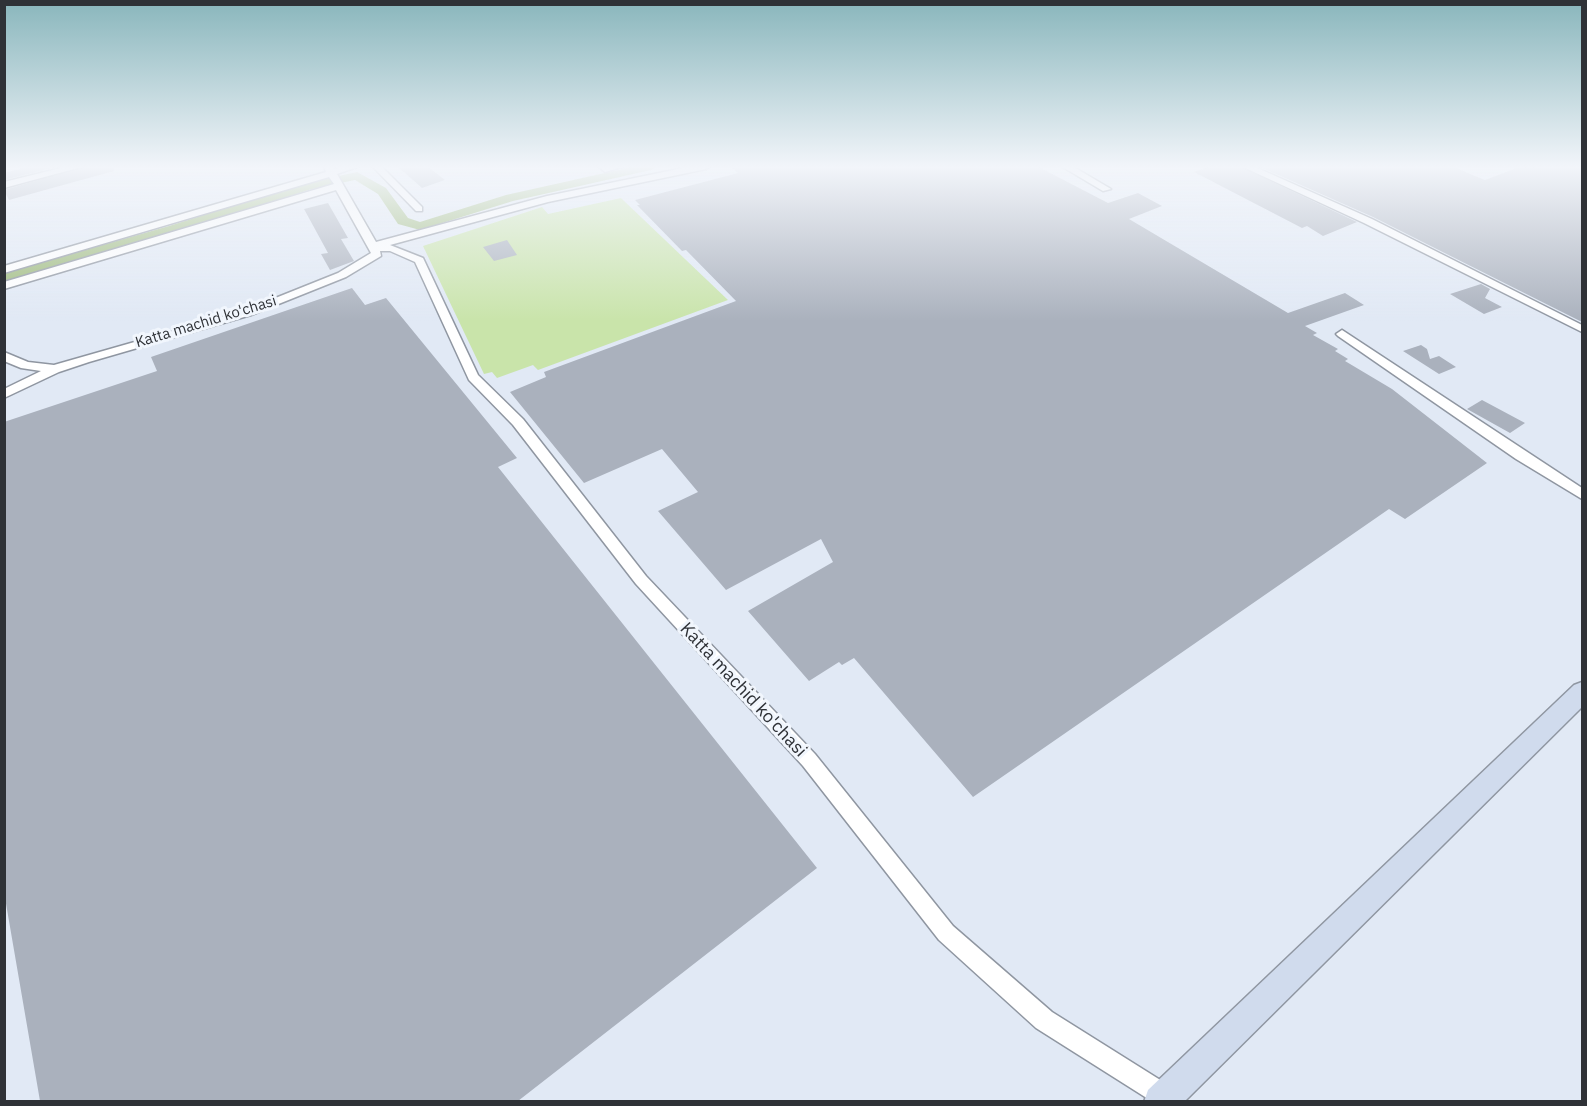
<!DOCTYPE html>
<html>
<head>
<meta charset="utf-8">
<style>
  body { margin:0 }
  #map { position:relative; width:1587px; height:1106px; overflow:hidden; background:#e1e9f5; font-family:"IBM Plex Sans",sans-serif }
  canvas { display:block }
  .frame { position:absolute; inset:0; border:6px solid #2f3237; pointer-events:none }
</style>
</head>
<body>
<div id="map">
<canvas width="1587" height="1106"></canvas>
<div class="frame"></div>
</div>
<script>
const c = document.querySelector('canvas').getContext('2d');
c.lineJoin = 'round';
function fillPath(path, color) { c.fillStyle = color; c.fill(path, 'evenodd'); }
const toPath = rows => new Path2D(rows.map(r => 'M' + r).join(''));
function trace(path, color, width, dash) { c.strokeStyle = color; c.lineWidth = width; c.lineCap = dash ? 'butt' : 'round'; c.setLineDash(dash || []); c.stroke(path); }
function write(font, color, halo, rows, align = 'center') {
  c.font = font + ' "IBM Plex Sans",sans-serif'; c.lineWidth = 6; c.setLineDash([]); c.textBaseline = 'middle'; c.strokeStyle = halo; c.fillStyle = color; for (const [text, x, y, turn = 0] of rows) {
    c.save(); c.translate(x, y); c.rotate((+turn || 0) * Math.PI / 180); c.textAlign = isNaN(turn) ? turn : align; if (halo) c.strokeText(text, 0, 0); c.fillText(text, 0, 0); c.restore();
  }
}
fillPath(toPath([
  [621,198,728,300,538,370,533,365,497,378,492,372,484,374,423,246,542,207,548,214]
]), '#c9e4aa');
fillPath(toPath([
  [636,166,657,166,651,170,513,201,420,230,398,224,378,194,355,180,312,189,179,232,4,282,4,273,169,226,305,183,357,172,386,188,408,218,420,222,506,195,636,166]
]), '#9cb97a');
fillPath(toPath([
  [32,166,60,166,4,180,4,173],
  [87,166,113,166,114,171,9,200,4,190],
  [397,166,427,166,445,180,422,188],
  [730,166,1037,166,1108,203,1138,193,1162,206,1129,219,1288,313,1345,293,1364,305,1305,326,1317,333,1313,335,1338,349,1335,351,1348,359,1345,361,1392,389,1487,463,1405,519,1389,509,973,797,854,658,842,665,839,662,809,681,748,611,833,562,821,539,726,590,658,511,698,492,662,449,584,483,510,392,546,377,544,372,736,301,686,250,682,251,637,205,640,205,635,200,738,173],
  [1212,166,1239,166,1357,222,1323,236,1307,226,1302,228,1194,172],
  [1258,166,1451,166,1485,180,1522,166,1529,169,1537,166,1582,166,1582,322,1373,217],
  [328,203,348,238,341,239,354,261,330,270,321,254,328,253,304,209],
  [507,240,517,255,494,261,483,247],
  [1481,284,1490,289,1485,298,1502,307,1484,314,1450,294],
  [352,288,365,305,386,298,517,458,498,467,817,868,518,1101,40,1101,4,892,4,422,157,371,151,357],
  [1421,345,1427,349,1430,359,1439,356,1456,367,1439,374,1403,351],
  [1482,400,1525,423,1510,433,1467,409]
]), '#aab1bd');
const street = toPath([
  [69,166,85,166,4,188,4,182,69,166],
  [324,166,332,166,334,169,346,166,360,166,337,174,376,242,547,196,693,166,710,166,706,169,548,202,390,245,423,258,478,375,523,419,646,576,815,754,953,926,1052,1012,1173,1088,1177,1096,1174,1102,1153,1102,1036,1028,939,940,803,766,636,584,513,425,469,380,415,262,390,251,380,251,381,256,346,277,251,315,89,362,59,372,4,398,4,389,41,371,21,368,4,361,4,352,28,362,54,365,243,311,338,273,371,253,336,190,4,289,4,282,334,184,329,177,4,273,4,266,326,172,324,166],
  [372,166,381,166,422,207,422,211,416,211,372,166],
  [598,166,624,166,605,172,598,166],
  [1061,166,1072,166,1111,189,1103,191,1061,166],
  [1241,166,1253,166,1372,219,1582,325,1582,332,1364,223,1241,166],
  [1342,330,1582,488,1582,499,1516,459,1338,336,1336,334,1342,330]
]);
const secondary = toPath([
  [1582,682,1582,707,1184,1102,1144,1102,1148,1090,1574,685,1582,682]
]);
trace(street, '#8f96a1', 3);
trace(secondary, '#8f96a1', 3);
fillPath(street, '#fff');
fillPath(secondary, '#d0dbed');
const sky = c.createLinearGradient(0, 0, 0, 321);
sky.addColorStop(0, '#89b6bc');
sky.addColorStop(0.52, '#f2f5fa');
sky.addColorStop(1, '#f2f5fa00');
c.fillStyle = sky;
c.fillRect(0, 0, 1587, 321);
write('15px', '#2f3237', '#f1f6fd', [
  ["Katta machid ko'chasi",206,322,-17]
]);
write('18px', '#2f3237', '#f1f6fd', [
  ["Katta machid ko'chasi",743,690,47]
]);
</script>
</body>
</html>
